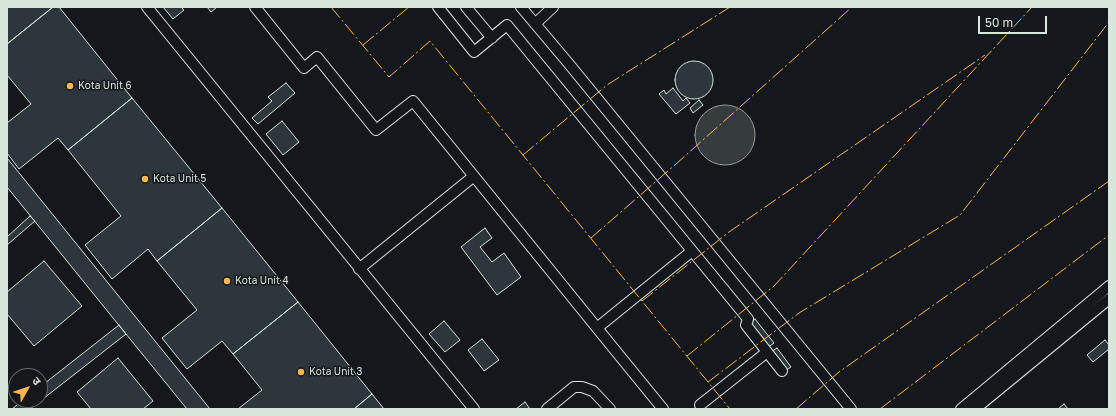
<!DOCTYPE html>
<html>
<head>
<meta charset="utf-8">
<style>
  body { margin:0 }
  #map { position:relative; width:1116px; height:416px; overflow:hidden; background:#14181c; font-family:"Golos Text","Noto Sans Devanagari",sans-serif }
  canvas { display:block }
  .frame { position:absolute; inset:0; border:8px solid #d8e6dc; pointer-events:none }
  .north { position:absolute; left:8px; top:368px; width:40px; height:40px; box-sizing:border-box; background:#14181c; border:1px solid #626a69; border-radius:50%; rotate:51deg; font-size:11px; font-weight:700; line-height:16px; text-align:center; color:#d8e6dc }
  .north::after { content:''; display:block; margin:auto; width:14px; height:18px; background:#ffb74d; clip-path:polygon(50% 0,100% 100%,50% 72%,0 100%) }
  .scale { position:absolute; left:978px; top:16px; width:69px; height:18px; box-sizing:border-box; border:2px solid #d8e6dc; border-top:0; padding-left:5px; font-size:12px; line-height:14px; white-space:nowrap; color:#d8e6dc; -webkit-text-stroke:3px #14181c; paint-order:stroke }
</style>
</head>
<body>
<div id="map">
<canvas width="1116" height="416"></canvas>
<div class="frame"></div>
<div class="north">उ</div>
<div class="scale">50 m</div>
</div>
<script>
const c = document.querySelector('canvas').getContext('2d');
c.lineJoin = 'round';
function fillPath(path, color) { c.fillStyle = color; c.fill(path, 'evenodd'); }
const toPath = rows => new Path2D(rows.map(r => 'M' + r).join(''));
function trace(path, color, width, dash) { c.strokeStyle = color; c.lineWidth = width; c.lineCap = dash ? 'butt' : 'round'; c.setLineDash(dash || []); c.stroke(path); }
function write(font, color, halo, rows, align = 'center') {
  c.font = font + ' "Golos Text",sans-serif'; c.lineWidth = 3; c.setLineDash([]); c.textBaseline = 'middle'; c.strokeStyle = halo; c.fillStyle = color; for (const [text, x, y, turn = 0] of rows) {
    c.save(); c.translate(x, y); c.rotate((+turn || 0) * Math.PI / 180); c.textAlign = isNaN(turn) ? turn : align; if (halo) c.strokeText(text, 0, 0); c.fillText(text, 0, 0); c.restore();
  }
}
const water = toPath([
  '695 135a30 30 0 1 1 60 0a30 30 0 1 1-60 0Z'
]);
fillPath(water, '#363b3e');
trace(water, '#939e99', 1);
const building = toPath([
  [7,7,53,7,7,44,7,7],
  [53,7,59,7,132,98,68,150,58,138,19,169,7,153,7,123,31,104,7,75,7,44,53,7],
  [163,7,181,7,184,10,173,19,163,7],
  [207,7,217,7,211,12,207,7],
  '675 80a19 19 0 1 1 38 0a19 19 0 1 1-38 0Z',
  [286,83,295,93,258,124,252,118,272,101,268,97,286,83],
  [673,88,683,101,686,98,690,103,676,114,659,94,664,90,666,94,673,88],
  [132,98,222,208,157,261,148,249,112,279,85,245,121,216,68,150,132,98],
  [699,100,703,105,693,113,690,108,699,100],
  [282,121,299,142,283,155,266,134,282,121],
  [7,158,210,409,187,409,126,334,7,187,7,158],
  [222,208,298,302,233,354,222,341,187,369,162,338,197,310,157,261,222,208],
  [30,216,35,221,7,245,7,237,30,216],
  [485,228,492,238,480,247,492,262,504,253,521,277,497,295,461,247,485,228],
  [44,261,82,306,34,346,7,314,7,292,44,261],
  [298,302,372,394,354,409,238,409,262,390,233,354,298,302],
  [755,319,774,343,767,348,748,324,755,319],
  [444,321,460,340,445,352,429,334,444,321],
  [119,325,126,334,30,409,12,409,23,400,40,400,40,387,119,325],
  [482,339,499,360,484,371,468,350,482,339],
  [1105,340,1109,345,1109,349,1093,362,1087,355,1105,340],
  [777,348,791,367,785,371,771,352,777,348],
  [118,358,153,401,143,409,91,409,77,392,118,358],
  [372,394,384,409,354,409,372,394],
  [525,402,530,409,516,409,525,402],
  [1064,404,1068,409,1058,409,1064,404]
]);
fillPath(building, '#2c363c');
trace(building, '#d8e6dc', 1);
const minor = toPath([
  [147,7,474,409],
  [255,7,304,68,317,57,376,130,413,101,597,328,663,409],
  [438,7,474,52,507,25,748,319,746,325,782,371],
  [466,7,492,38],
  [521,7,569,64,851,409],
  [535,24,553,7],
  [359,269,474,176],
  [597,328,692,251],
  [700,405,767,352],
  [547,409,574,387,582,387,593,391,610,409],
  [961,409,1109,286],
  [975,409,1109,299]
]);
trace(minor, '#d8e6dc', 12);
trace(minor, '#14181c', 10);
trace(toPath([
  [331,7,389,77,430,41,730,409],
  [363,45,409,7],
  [523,155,607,85,730,7],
  [591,238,676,164,852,7],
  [642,301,729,232,985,55],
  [687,356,774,286,1032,7],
  [708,382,799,313,960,215,1109,22],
  [796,409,839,372,1109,181],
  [880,409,1109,235]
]), '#ffb74d', 1, [14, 3, 2, 3]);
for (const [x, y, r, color] of [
  [70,86,4,"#ffb74d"],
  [145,179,4,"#ffb74d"],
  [227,281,4,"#ffb74d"],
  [301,372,4,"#ffb74d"]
]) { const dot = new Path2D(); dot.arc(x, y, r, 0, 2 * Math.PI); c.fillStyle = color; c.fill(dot); trace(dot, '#14181c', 1.5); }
write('10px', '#d8e6dc', '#14181c', [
  ["Kota Unit 6",78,86],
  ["Kota Unit 5",153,179],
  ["Kota Unit 4",235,281],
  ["Kota Unit 3",309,372]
], 'left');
</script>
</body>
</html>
